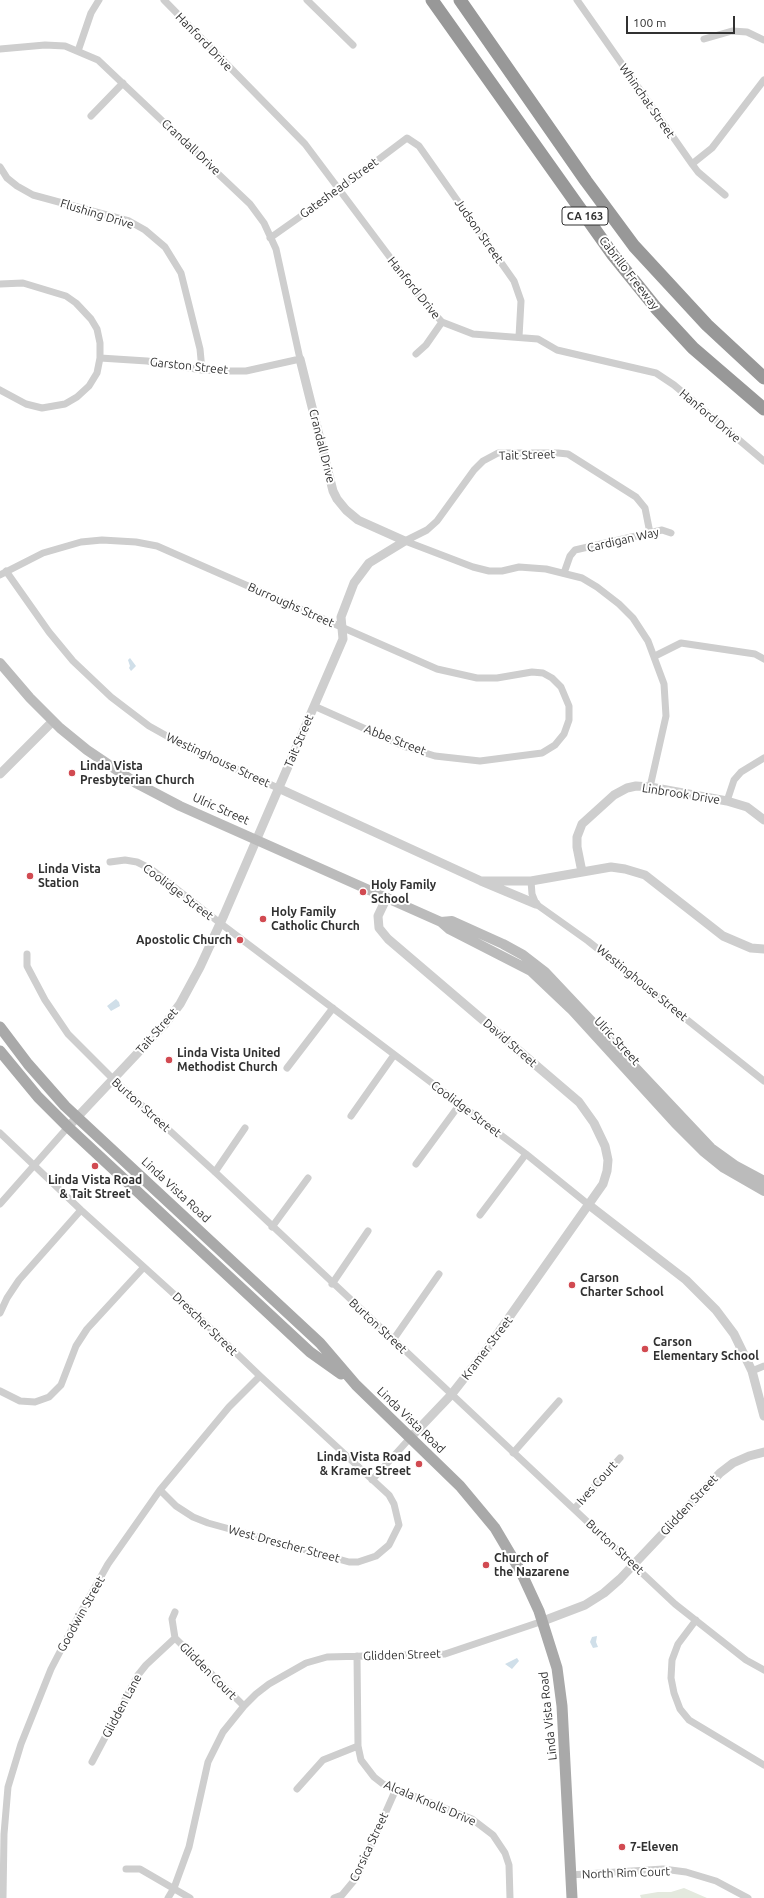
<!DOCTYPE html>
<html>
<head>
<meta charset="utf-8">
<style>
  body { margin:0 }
  #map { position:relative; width:764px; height:1898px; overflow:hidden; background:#fff; font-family:Ubuntu,sans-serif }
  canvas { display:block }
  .scale { position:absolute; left:626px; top:16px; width:109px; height:18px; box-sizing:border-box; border:2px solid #313131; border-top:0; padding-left:5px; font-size:12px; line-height:14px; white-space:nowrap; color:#313131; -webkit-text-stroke:3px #fff; paint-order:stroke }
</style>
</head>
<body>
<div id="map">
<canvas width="764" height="1898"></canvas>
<div class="scale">100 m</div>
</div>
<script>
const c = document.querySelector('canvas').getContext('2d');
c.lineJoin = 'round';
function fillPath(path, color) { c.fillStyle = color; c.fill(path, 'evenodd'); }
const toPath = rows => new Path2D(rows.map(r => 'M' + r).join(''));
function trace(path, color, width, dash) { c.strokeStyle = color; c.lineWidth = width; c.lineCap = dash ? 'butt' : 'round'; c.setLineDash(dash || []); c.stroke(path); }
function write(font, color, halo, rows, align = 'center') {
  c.font = font + ' Ubuntu,sans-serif'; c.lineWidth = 4; c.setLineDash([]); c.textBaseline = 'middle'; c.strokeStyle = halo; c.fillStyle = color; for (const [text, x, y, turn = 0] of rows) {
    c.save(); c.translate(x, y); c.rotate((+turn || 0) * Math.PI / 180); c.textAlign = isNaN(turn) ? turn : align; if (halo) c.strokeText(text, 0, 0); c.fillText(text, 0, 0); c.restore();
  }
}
fillPath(toPath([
  [684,1888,707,1898,641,1898,640,1895,658,1892,671,1892]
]), '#e4e9de');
fillPath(toPath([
  [130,658,136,666,131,671,129,668,130,666,128,660],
  [116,999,119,1002,120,1006,111,1011,107,1006],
  [597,1636,596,1642,598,1647,593,1648,590,1642,592,1637],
  [517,1658,519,1661,512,1669,505,1664]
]), '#d0dfe9');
trace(toPath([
  [164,0,305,144,422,300,442,322,473,334,538,339,557,350,656,373,674,385,764,461],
  [307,0,353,45],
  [577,0,692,164,698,172,725,195],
  [704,39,732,31,747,32,764,40],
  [0,49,45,45,65,46,98,60,250,204,264,223,276,249,300,359,246,371,224,371,202,370,147,361,100,358],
  [78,51,91,13,99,0],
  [91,116,123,83],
  [692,164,712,148,764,80],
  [0,167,7,178,17,186,33,195,129,221,145,230,165,247,181,273,200,349,202,370],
  [270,238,338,190,407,138,419,146,514,281,521,301,519,337],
  [0,284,23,283,66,296,76,303,91,319,97,329,100,343,100,358,97,373,89,386,77,397,65,404,42,408,26,404,0,390],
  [416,354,426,345,442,322],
  [405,541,473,567,489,571,502,571,519,567,546,569,582,578,597,587,619,604,633,618,648,641,664,684,666,716,650,787],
  [405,541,427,530,437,521,474,470,483,461,498,453,558,453,568,454,636,497,645,508,650,533],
  [6,571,49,632,73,661,111,697,149,726,183,745,278,788],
  [564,573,570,556,575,550,662,530,671,533],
  [0,575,43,553,81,542,102,540,136,542,157,546,437,669,477,678,497,678,532,672,543,673,552,678,561,687,569,706,569,720,564,734,555,745,542,753,480,761,435,756,406,747,314,706],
  [655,656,681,643,755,654,764,659],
  [727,801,734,780,741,772,764,758],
  [110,862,125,860,137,862,151,869,220,923,526,1154,589,1205],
  [531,881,532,894,536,904,588,941,764,1081],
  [27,954,27,966,45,1000,68,1034,113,1079,215,1172,675,1604,746,1660,764,1670],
  [287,1068,333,1008],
  [351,1116,394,1055],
  [0,1133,81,1210,186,1305,260,1376,389,1495,394,1504,399,1525,389,1545,376,1556,358,1562,349,1562,208,1523,193,1517,176,1506,160,1490],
  [416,1164,460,1104],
  [215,1172,245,1128],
  [0,1204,68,1127],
  [480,1215,526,1154],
  [272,1227,308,1178],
  [332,1284,368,1231],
  [0,1313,7,1298,19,1280,81,1210],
  [393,1340,439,1274],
  [752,1371,764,1366],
  [0,1391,20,1401,35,1402,49,1397,61,1385,76,1346,87,1329,144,1267],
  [513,1453,559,1401],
  [372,1480,410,1438],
  [574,1509,620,1458],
  [175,1612,172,1619,175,1638,244,1706],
  [696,1620,678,1644,672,1660,671,1678,674,1693,680,1709,689,1720,764,1765],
  [357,1656,358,1746,361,1760,374,1777,383,1784,472,1819,493,1835,505,1853,509,1865,510,1898],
  [92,1762,138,1675,146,1665,175,1638],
  [297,1789,323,1760,358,1746],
  [126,1869,140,1869,190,1898],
  [570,1875,663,1869,686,1872,716,1881,748,1898],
  [3,1898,4,1834,8,1787,21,1744,51,1669,77,1619,108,1564,160,1490,229,1407,260,1376],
  [168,1898,174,1888,189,1847,208,1762,223,1732,244,1706,256,1694,269,1684,306,1663,327,1657,445,1654,543,1621],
  [334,1898,342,1895,357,1877,396,1789]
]), '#cecece', 7);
trace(toPath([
  [300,359,333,491,337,499,346,510,358,520,405,541],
  [0,774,53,721],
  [278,788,481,881,536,904],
  [582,872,577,847,577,837,582,824,614,795,627,788,636,786,650,787,727,801,747,807,764,820],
  [481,881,531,881,611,867,625,869,645,875,723,936,751,948,764,949],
  [387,897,378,916,379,928,388,939,579,1102,594,1123,605,1146,608,1160,607,1171,603,1184,484,1353,451,1395,410,1438],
  [68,1127,165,1024,180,1004,200,967,224,915,343,639,341,617,354,583,369,563,405,541],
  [589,1205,686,1280,716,1310,734,1334,752,1371,764,1416],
  [543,1621,585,1605,604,1593,620,1579,720,1473,733,1463,749,1456,764,1452]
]), '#cecece', 9);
trace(toPath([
  [0,663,30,698,60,728,87,750,136,783,180,806,441,922,449,929,531,971,571,1009,675,1123,703,1151,724,1168,764,1191],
  [441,922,452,921,503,944,523,955,545,972,711,1148,736,1166,764,1181]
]), '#bbb', 10);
trace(toPath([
  [0,1027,28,1064,65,1106,320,1343,356,1385,460,1486,495,1528,521,1572,539,1611,557,1668,562,1706,572,1898],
  [0,1051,38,1097,68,1127,310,1352,341,1374]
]), '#a9a9a9', 11);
trace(toPath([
  [432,0,613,255,656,308,693,348,764,409],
  [460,0,586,181,634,246,707,325,764,378]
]), '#989898', 13);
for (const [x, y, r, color] of [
  [72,773,4,"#d14a51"],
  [30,876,4,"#d14a51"],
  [363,892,4,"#d14a51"],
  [263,919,4,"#d14a51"],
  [240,940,4,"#d14a51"],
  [169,1060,4,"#d14a51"],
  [95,1166,4,"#d14a51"],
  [572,1285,4,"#d14a51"],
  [645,1349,4,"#d14a51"],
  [419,1464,4,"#d14a51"],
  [486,1565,4,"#d14a51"],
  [622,1847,4,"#d14a51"]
]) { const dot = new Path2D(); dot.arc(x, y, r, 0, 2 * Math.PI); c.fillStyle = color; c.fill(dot); trace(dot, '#fff', 1.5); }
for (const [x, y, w] of [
  [585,216,46]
]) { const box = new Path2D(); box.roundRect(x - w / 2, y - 9, w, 18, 3); c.fillStyle = '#fff'; c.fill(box); trace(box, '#313131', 1); }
write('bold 11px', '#313131', null, [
  ["CA 163",585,216]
]);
write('12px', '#313131', '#fff', [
  ["Hanford Drive",204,42,46],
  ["Whinchat Street",647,101,55],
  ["Crandall Drive",191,147,43],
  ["Gateshead Street",339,188,-36],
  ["Flushing Drive",97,214,17],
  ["Judson Street",479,231,55],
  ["Cabrillo Freeway",629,273,52],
  ["Hanford Drive",414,288,51],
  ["Garston Street",189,366,6],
  ["Hanford Drive",710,416,40],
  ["Crandall Drive",322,446,76],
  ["Tait Street",527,455,-2],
  ["Cardigan Way",623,540,-13],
  ["Burroughs Street",291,605,24],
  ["Abbe Street",395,740,21],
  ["Tait Street",299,741,-67],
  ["Westinghouse Street",218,760,25],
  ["Linbrook Drive",681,794,9],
  ["Ulric Street",221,809,24],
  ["Coolidge Street",178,892,37],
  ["Westinghouse Street",642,983,39],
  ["Tait Street",157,1031,-49],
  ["Ulric Street",617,1041,47],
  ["David Street",510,1043,41],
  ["Burton Street",141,1105,42],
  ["Coolidge Street",466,1109,37],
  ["Linda Vista Road",176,1190,43],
  ["Drescher Street",205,1324,44],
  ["Burton Street",378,1326,43],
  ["Kramer Street",487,1348,-53],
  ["Linda Vista Road",411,1420,44],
  ["Ives Court",597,1483,-48],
  ["Glidden Street",689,1505,-47],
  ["West Drescher Street",284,1544,15],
  ["Burton Street",615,1547,43],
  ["Goodwin Street",81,1614,-61],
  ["Glidden Street",402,1655,-2],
  ["Glidden Court",208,1671,45],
  ["Glidden Lane",122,1706,-62],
  ["Linda Vista Road",548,1716,-96],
  ["Alcala Knolls Drive",430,1803,23],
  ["Corsica Street",369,1847,-65],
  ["North Rim Court",626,1873,-2]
]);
write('bold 12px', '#313131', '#fff', [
  ["Linda Vista",80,766],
  ["Presbyterian Church",80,780],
  ["Linda Vista",38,869],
  ["Station",38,883],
  ["Holy Family",371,885],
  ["School",371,899],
  ["Holy Family",271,912],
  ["Catholic Church",271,926],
  ["Apostolic Church",232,940,"right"],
  ["Linda Vista United",177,1053],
  ["Methodist Church",177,1067],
  ["Linda Vista Road",95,1180,"center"],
  ["& Tait Street",95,1194,"center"],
  ["Carson",580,1278],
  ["Charter School",580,1292],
  ["Carson",653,1342],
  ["Elementary School",653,1356],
  ["Linda Vista Road",411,1457,"right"],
  ["& Kramer Street",411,1471,"right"],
  ["Church of",494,1558],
  ["the Nazarene",494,1572],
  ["7-Eleven",630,1847]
], 'left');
</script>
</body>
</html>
